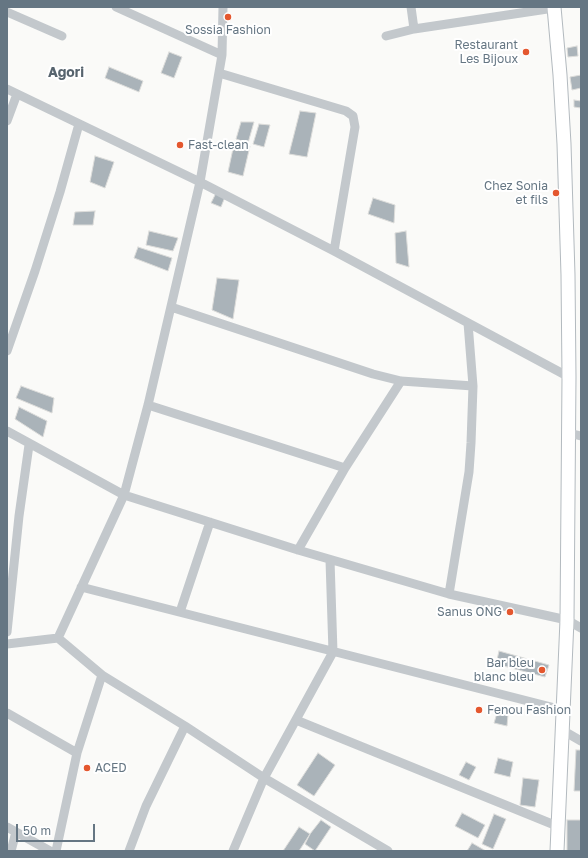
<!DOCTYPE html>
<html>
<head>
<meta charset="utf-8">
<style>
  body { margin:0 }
  #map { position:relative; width:588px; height:858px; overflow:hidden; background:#fafaf8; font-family:"Golos Text",sans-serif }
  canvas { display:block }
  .frame { position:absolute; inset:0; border:8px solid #657683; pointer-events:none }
  .scale { position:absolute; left:16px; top:824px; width:79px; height:18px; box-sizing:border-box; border:2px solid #657683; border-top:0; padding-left:5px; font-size:12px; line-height:14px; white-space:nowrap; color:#657683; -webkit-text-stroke:3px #fff; paint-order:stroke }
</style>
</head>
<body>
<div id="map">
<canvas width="588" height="858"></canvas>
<div class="frame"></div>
<div class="scale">50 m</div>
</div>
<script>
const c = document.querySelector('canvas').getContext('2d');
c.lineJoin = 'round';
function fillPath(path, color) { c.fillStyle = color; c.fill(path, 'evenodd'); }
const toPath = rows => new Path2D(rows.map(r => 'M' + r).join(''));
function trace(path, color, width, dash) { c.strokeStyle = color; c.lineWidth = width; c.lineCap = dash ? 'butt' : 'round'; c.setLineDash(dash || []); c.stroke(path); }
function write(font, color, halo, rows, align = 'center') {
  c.font = font + ' "Golos Text",sans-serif'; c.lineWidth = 4; c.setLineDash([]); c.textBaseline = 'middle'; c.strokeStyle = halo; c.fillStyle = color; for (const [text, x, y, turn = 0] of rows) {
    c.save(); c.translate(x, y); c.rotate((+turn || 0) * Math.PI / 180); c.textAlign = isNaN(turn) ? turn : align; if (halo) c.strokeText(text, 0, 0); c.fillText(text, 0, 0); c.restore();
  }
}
const building = toPath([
  [577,46,578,56,568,57,567,48,577,46],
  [169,52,182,57,174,78,161,73,169,52],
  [109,67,143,81,139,92,105,78,109,67],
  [581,75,581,88,572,90,570,77,581,75],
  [574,100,581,101,581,108,574,107,574,100],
  [300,111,316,113,307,157,289,154,300,111],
  [241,122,254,122,248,143,236,139,241,122],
  [259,124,270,125,264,147,253,144,259,124],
  [234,144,250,146,243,176,228,172,234,144],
  [95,156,114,162,105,188,90,182,95,156],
  [216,193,225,197,221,207,211,203,216,193],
  [373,198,395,205,394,223,368,214,373,198],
  [95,211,93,225,73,225,75,212,95,211],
  [149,231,178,238,173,251,146,245,149,231],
  [406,231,409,267,396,263,395,233,406,231],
  [138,247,172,258,168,271,134,258,138,247],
  [217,278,239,280,233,319,212,310,217,278],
  [21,386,54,398,52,413,16,398,21,386],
  [19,407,47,421,43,437,15,419,19,407],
  [499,651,549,665,545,677,496,664,499,651],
  [497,713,508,715,507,726,494,723,497,713],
  [576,750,581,750,581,791,574,791,576,750],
  [318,753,335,765,314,796,297,785,318,753],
  [498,758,513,762,510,777,494,773,498,758],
  [466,762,476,767,469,780,459,775,466,762],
  [523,778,539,780,535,807,520,805,523,778],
  [462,813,485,825,478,838,455,826,462,813],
  [494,814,506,819,493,849,482,844,494,814],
  [321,820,331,827,315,851,305,844,310,834,321,820],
  [567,820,581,820,581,851,567,851,567,820],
  [299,827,310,834,299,851,283,851,299,827],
  [472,843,486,851,467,851,472,843]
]);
fillPath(building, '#aab3b9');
trace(building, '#dcdcda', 1);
const secondary = toPath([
  [554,7,560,75,564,144,568,275,569,377,567,620,557,851]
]);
trace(secondary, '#b3babf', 15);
trace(toPath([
  [116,7,222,55],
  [411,7,414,29],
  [7,12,62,36],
  [386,36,414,29,554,8],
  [219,73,346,111,353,116,355,127,334,251],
  [7,89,200,182,334,251,569,377],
  [7,121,17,94],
  [171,307,373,374,401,381,473,386],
  [7,351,35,271,60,192,79,124],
  [148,405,345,468],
  [7,431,124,495,298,550,449,594,567,620,581,628],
  [569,433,581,436],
  [298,550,345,468,401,381],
  [81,587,563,710],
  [449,594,469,472,471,443,473,386,468,323],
  [180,612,210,522],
  [7,632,19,516,29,445],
  [58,638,102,675,185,726,264,778,388,851],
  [7,644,58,638,124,495,148,405,200,182,222,55,223,7],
  [7,713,77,753],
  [296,720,557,826],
  [562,730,581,741],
  [7,827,50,851],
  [11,851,16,832],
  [56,851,77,753,102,675],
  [129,851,146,806,185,726],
  [233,851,264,778,333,652,330,560]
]), '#c3c8cc', 9);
trace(secondary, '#fff', 13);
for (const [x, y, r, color] of [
  [228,17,4,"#e4572e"],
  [526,52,4,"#e4572e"],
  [180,145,4,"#e4572e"],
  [556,193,4,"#e4572e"],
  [510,612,4,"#e4572e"],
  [542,670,4,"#e4572e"],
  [479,710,4,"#e4572e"],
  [87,768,4,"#e4572e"]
]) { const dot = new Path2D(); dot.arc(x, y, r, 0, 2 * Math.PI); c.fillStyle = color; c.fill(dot); trace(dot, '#fff', 1.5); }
write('12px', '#657683', '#fff', [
  ["Sossia Fashion",228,30,"center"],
  ["Restaurant",518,45],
  ["Les Bijoux",518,59],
  ["Fast-clean",188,145,"left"],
  ["Chez Sonia",548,186],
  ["et fils",548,200],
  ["Sanus ONG",502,612],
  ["Bar bleu",534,663],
  ["blanc bleu",534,677],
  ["Fenou Fashion",487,710,"left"],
  ["ACED",95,768,"left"]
], 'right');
write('bold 14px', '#57646e', '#fff', [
  ["Agori",66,73]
]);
</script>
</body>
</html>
